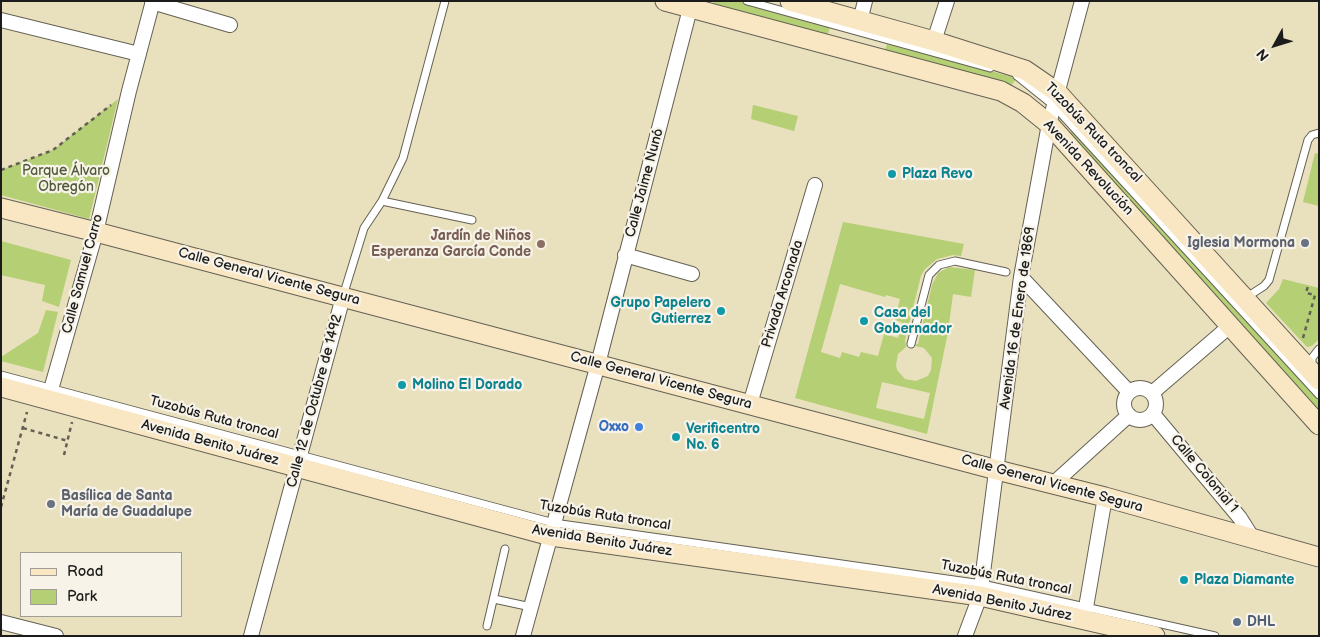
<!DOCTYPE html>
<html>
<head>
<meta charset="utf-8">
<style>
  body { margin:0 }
  #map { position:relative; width:1320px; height:637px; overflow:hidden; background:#e9e0bd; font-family:"Balsamiq Sans",sans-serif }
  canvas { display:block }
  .frame { position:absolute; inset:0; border:2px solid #1c1c1c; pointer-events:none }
  .legend { position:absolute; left:20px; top:552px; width:162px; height:65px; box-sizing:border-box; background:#f7f3e8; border:1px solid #9f9d96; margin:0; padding:6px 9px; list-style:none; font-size:15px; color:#1c1c1c }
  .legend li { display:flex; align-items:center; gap:10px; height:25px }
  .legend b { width:25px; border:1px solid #9f9d96 }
  .north { position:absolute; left:1250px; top:20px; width:50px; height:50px; -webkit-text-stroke:4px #f7f3e8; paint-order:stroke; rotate:231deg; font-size:14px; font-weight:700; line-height:20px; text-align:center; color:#1c1c1c }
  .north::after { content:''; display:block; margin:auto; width:18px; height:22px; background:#1c1c1c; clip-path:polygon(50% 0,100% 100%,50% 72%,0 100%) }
</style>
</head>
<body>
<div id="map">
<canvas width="1320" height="637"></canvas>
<div class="frame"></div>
<ul class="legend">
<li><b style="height:6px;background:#f9e7c3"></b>Road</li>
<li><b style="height:14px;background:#b4cf74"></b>Park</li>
</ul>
<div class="north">N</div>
</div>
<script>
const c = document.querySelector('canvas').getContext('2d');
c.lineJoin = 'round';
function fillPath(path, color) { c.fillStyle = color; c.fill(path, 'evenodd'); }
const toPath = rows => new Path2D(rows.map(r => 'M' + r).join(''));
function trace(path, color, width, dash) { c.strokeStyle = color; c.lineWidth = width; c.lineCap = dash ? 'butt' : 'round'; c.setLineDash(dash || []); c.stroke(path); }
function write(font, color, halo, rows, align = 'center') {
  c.font = font + ' "Balsamiq Sans",sans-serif'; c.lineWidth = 4.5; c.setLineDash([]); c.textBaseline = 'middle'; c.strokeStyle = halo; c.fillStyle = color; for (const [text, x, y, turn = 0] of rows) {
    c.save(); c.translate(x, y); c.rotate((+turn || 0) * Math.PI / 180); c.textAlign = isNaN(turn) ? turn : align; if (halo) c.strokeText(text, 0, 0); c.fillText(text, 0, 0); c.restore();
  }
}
fillPath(toPath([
  [714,1,740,1,830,27,827,37,713,5],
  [887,44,1017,78,1011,86,884,53],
  [118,99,89,219,1,195,1,170,53,150],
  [753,105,798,116,794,131,751,119],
  [1072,129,1319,399,1319,411,1068,137],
  [1315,153,1319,154,1319,206,1303,202],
  [843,222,964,244,961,256,953,255,937,259,925,269,921,276,905,340,906,346,918,344,932,285,938,273,949,267,975,270,971,297,953,294,948,332,927,434,795,398],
  [840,284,885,297,886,295,900,299,895,320,902,322,898,338,884,334,878,356,861,352,859,357,842,352,840,358,821,352],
  [912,345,924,348,932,358,931,370,928,376,916,381,905,379,897,370,896,365,898,354,907,346],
  [882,382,930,393,924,419,876,408],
  [1,241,71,260,59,307,42,301,45,285,1,275],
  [1283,279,1319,288,1319,339,1312,346,1307,347,1266,303,1279,289],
  [46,310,58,312,43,372,1,361,1,357,38,333]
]), '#b4cf74');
const lane = toPath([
  [747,1,990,68],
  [1017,76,1053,105,1319,395],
  [382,201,472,220],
  [1244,294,1250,295,1264,286,1269,280,1308,140,1312,135,1319,133],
  [343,296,364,228,382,201,403,158,445,1],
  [911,344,929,275,939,265,955,261,1006,272],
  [1314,366,1312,364,1312,358,1319,349],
  [1,375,554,523,982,584,1215,636],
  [494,599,531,607],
  [487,626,505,549]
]);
const street = toPath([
  [152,2,230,25],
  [1,20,139,54],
  [860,21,865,1],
  [934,41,947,1],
  [625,255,692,274],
  [1021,277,1129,392],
  '1124 404a16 16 0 1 1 32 0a16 16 0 1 1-32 0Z',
  [1152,393,1231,325],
  [48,400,96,232,129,91,153,1],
  [750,404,815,185],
  [1153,414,1240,518,1252,537],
  [1053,484,1129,415],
  [1084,619,1105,497],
  [1,622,56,636],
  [251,636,343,297],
  [523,636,598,364,692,1],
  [965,636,980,596,1021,277,1049,124,1082,1]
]);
const secondary = toPath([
  [665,1,1001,91,1023,103,1049,124,1319,425],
  [790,1,934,41,1025,70,1057,92,1319,380],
  [1,208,96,232,997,470,1105,497,1319,557],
  [1,387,551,536,980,596,1155,636]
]);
trace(lane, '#646154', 9);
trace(street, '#646154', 16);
trace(secondary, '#646154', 21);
trace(toPath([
  [1,170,53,150,111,105],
  [1303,338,1315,295,1306,293,1308,286],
  [23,428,68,441],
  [64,455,72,422],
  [1,507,27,412]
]), '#646154', 2.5, [4, 4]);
trace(lane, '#fff', 7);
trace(street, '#fff', 14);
trace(secondary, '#f9e7c3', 19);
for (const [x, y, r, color] of [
  [892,174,5,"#0f9aa8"],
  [1305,243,5,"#6b7280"],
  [541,244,5,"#8d6e63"],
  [721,311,5,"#0f9aa8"],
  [864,321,5,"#0f9aa8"],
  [402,385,5,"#0f9aa8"],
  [639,427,5,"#3f7fe0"],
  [676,437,5,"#0f9aa8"],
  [51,504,5,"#6b7280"],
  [1184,580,5,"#0f9aa8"],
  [1237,622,5,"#5c6f8a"]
]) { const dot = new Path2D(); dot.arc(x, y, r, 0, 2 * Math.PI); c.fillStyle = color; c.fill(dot); trace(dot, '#f7f3e8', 2); }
write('14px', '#1c1c1c', '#f7f3e8', [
  ["Tuzobús Ruta troncal",1093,133,46],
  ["Avenida Revolución",1088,168,47],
  ["Calle Jaime Nunó",645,183,-75],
  ["Calle Samuel Carro",83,274,-75],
  ["Calle General Vicente Segura",269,277,15],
  ["Privada Arconada",783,294,-73],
  ["Avenida 16 de Enero de 1869",1018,318,-82],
  ["Calle General Vicente Segura",661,381,15],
  ["Calle 12 de Octubre de 1492",315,401,-75],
  ["Tuzobús Ruta troncal",214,418,15],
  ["Avenida Benito Juárez",210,443,15],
  ["Calle Colonial 1",1204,474,50],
  ["Calle General Vicente Segura",1052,484,15],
  ["Tuzobús Ruta troncal",605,516,9],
  ["Avenida Benito Juárez",602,541,9],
  ["Tuzobús Ruta troncal",1006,578,11],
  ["Avenida Benito Juárez",1002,603,11]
]);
write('14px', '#515b3b', '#f7f3e8', [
  ["Parque Álvaro",66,171],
  ["Obregón",66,187]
]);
write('bold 14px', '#0d838f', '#f7f3e8', [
  ["Plaza Revo",902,174],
  ["Grupo Papelero",711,303,"right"],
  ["Gutierrez",711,319,"right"],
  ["Casa del",874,313],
  ["Gobernador",874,329],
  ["Molino El Dorado",412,385],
  ["Verificentro",686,429],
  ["No. 6",686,445],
  ["Plaza Diamante",1194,580]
], 'left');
write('bold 14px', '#785e54', '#f7f3e8', [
  ["Jardín de Niños",531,236],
  ["Esperanza García Conde",531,252]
], 'right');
write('bold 14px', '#5b616d', '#f7f3e8', [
  ["Iglesia Mormona",1295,243],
  ["Basílica de Santa",61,496,"left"],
  ["María de Guadalupe",61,512,"left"]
], 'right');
write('bold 14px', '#366cbe', '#f7f3e8', [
  ["Oxxo",629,427]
], 'right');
write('bold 14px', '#4e5e75', '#f7f3e8', [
  ["DHL",1247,622]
], 'left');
</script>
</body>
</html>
